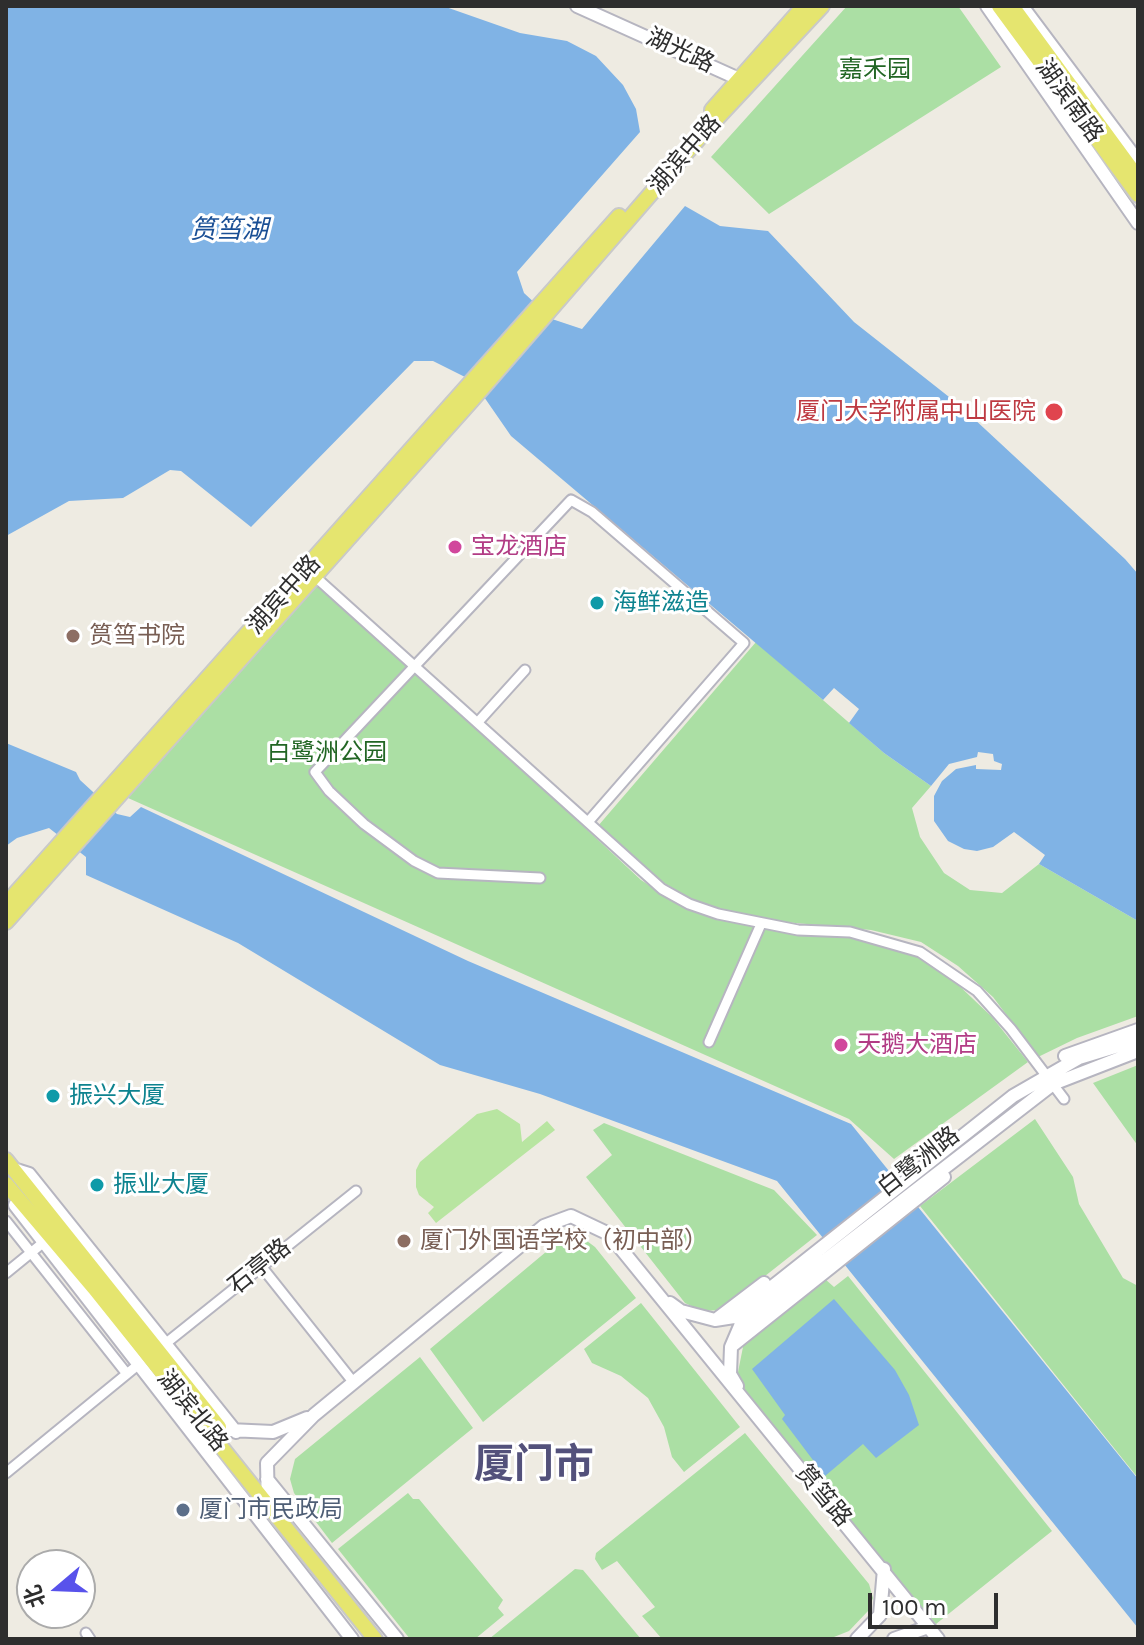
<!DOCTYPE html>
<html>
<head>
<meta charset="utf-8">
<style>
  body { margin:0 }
  #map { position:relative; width:1144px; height:1645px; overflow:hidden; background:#eeebe2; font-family:Karla,"Noto Sans SC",sans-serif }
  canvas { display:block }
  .frame { position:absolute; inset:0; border:8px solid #2e2e2e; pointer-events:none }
  .north { position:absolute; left:16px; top:1549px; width:80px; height:80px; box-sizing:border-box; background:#fff; border:2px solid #ababab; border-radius:50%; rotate:251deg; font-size:22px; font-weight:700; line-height:32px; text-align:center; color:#2e2e2e }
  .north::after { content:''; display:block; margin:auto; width:28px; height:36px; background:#5852eb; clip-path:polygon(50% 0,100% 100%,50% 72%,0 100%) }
  .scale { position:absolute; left:868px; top:1593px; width:130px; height:36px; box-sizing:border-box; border:4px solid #2e2e2e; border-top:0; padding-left:10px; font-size:24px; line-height:28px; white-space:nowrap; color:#2e2e2e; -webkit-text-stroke:6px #fff; paint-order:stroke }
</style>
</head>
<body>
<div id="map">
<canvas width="1144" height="1645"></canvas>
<div class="frame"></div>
<div class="north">北</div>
<div class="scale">100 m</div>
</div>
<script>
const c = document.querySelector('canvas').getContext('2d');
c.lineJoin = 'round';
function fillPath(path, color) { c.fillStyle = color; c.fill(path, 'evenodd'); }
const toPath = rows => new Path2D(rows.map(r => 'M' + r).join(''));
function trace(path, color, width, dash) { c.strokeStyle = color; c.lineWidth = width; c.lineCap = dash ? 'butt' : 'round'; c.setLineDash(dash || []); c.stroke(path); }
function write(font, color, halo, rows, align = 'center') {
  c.font = font + ' Karla,"Noto Sans SC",sans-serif'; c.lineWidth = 6; c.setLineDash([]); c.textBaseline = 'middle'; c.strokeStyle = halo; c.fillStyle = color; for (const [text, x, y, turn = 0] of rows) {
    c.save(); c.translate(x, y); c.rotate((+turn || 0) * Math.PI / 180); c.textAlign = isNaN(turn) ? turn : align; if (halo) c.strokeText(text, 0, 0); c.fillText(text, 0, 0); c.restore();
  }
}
fillPath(toPath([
  [847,6,958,6,1001,67,769,214,711,157],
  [315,576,641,880,683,907,750,922,779,932,850,932,898,943,951,978,992,1017,1028,1062,894,1159,849,1119,128,798],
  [756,642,884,753,931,786,912,808,920,837,944,873,970,890,1002,893,1039,864,1138,921,1138,1016,1077,1038,1038,1057,993,997,958,966,921,942,871,930,774,921,702,905,650,875,598,826],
  [1138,1065,1138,1146,1093,1083],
  [1035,1119,1073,1177,1079,1204,1123,1278,1138,1286,1138,1478,920,1206],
  [604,1123,774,1190,817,1235,722,1310,702,1311,685,1303,586,1177,612,1155,593,1130],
  [583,1238,595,1247,636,1298,483,1422,430,1349,553,1246],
  [848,1276,1052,1531,936,1624,750,1400,737,1377,744,1342,825,1279,834,1287],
  [641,1303,740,1427,684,1472,672,1457,664,1427,648,1398,621,1376,592,1363,584,1349],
  [420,1357,473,1428,332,1543,294,1493,290,1479,295,1459],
  [745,1433,869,1584,873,1598,868,1611,849,1631,829,1639,662,1639,642,1616,655,1607,617,1561,602,1570,595,1559,596,1553],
  [408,1493,413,1499,419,1499,503,1600,498,1608,504,1615,475,1639,410,1639,338,1549],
  [575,1569,583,1570,641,1639,489,1639]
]), '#abdfa4');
fillPath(toPath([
  [497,1109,520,1124,522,1142,547,1121,555,1130,436,1223,428,1213,434,1207,419,1195,416,1187,416,1170,420,1162,477,1114]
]), '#b8e5a1');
fillPath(toPath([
  [6,6,443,6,520,33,567,41,596,56,623,85,636,109,640,132,517,272,524,293,552,319,582,329,685,206,720,226,768,231,854,322,958,404,1125,559,1138,574,1138,921,1039,864,1045,855,1014,832,993,847,977,851,964,849,948,841,934,821,934,796,942,781,956,769,976,765,976,769,1001,770,1002,764,994,761,993,754,978,752,977,757,949,764,931,786,884,753,849,723,859,709,834,688,823,700,511,436,473,381,433,361,414,361,251,527,181,471,170,470,123,498,69,501,6,536],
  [6,743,76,772,80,780,117,814,130,817,141,807,468,961,851,1124,1138,1479,1138,1628,777,1181,540,1094,440,1065,238,943,86,875,86,857,49,828,17,838,6,846],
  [834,1299,895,1370,909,1395,919,1425,876,1458,863,1444,825,1476,782,1419,785,1415,752,1369]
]), '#80b3e5');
const street = toPath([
  [311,573,662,889,689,904,718,914,798,930,850,932,920,952,977,991,1011,1029,1064,1099],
  [478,722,525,670],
  [540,878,438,873,414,861,364,824,329,791,315,772,571,500,592,512,744,643,588,822],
  [709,1042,761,924],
  [6,1221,127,1374],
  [261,1266,354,1383],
  [6,1273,44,1242],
  [165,1344,356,1191],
  [6,1473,139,1364],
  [86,1633,90,1639]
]);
const secondary = toPath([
  [577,6,739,79],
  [987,6,1138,223],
  [1022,6,1138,161],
  [1065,1056,1138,1030],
  [13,1169,29,1174,236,1432],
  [15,1205,352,1639],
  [670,1303,681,1311,715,1320,734,1317,1013,1096,1079,1058,1138,1040],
  [718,1318,764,1283],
  [733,1345,944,1177],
  [737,1386,730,1374,731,1347,740,1326,1053,1084,1138,1051],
  [229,1430,273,1432,307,1418],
  [267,1479,397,1639],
  [268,1506,267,1463,314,1415,544,1226,571,1216,609,1234,938,1639],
  [857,1639,880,1615,884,1569],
  [894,1639,928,1627]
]);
const primary = toPath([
  [999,6,1138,195],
  [1012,6,1138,178],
  [712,110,804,6],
  [6,904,619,216],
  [6,922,472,400,706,130,822,6],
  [6,1160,219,1427],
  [6,1184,94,1288,375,1639]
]);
trace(street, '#b6b5c0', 13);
trace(secondary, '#b6b5c0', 16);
trace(primary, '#c9c9c9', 18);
trace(street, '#fff', 9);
trace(secondary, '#fff', 12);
trace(primary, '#e5e56f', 14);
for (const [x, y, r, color] of [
  [1054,412,10,"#e0444e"],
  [455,547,8,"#d1479c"],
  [597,603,8,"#0f9aa8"],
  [73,636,8,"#8d6e63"],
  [841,1045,8,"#d1479c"],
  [53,1096,8,"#0f9aa8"],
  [97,1185,8,"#0f9aa8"],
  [404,1241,8,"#8d6e63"],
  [183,1510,8,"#5c6f8a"]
]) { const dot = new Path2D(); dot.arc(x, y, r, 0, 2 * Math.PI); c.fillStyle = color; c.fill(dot); trace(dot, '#fff', 3); }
write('24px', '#2e2e2e', '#fff', [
  ["湖光路",680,51,25],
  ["湖滨南路",1069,101,54],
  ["湖滨中路",685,155,-49],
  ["湖宾中路",284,595,-48],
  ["白鹭洲路",919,1162,-38],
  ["石亭路",260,1267,-39],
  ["湖滨北路",192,1411,51],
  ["筼筜路",823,1496,50]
]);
write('24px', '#226624', '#fff', [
  ["嘉禾园",875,70],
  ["白鹭洲公园",327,753]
]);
write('24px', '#be3a42', '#fff', [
  ["厦门大学附属中山医院",1036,412]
], 'right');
write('24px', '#b23c85', '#fff', [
  ["宝龙酒店",471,547],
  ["天鹅大酒店",857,1045]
], 'left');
write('24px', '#0d838f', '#fff', [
  ["海鲜滋造",613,603],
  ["振兴大厦",69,1096],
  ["振业大厦",113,1185]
], 'left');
write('24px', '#785e54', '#fff', [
  ["筼筜书院",89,636],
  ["厦门外国语学校（初中部）",420,1241]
], 'left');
write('24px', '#4e5e75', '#fff', [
  ["厦门市民政局",199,1510]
], 'left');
write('italic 26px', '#1a4f95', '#fff', [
  ["筼筜湖",229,231]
]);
write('bold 40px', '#53517b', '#fff', [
  ["厦门市",534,1466]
]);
</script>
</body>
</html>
